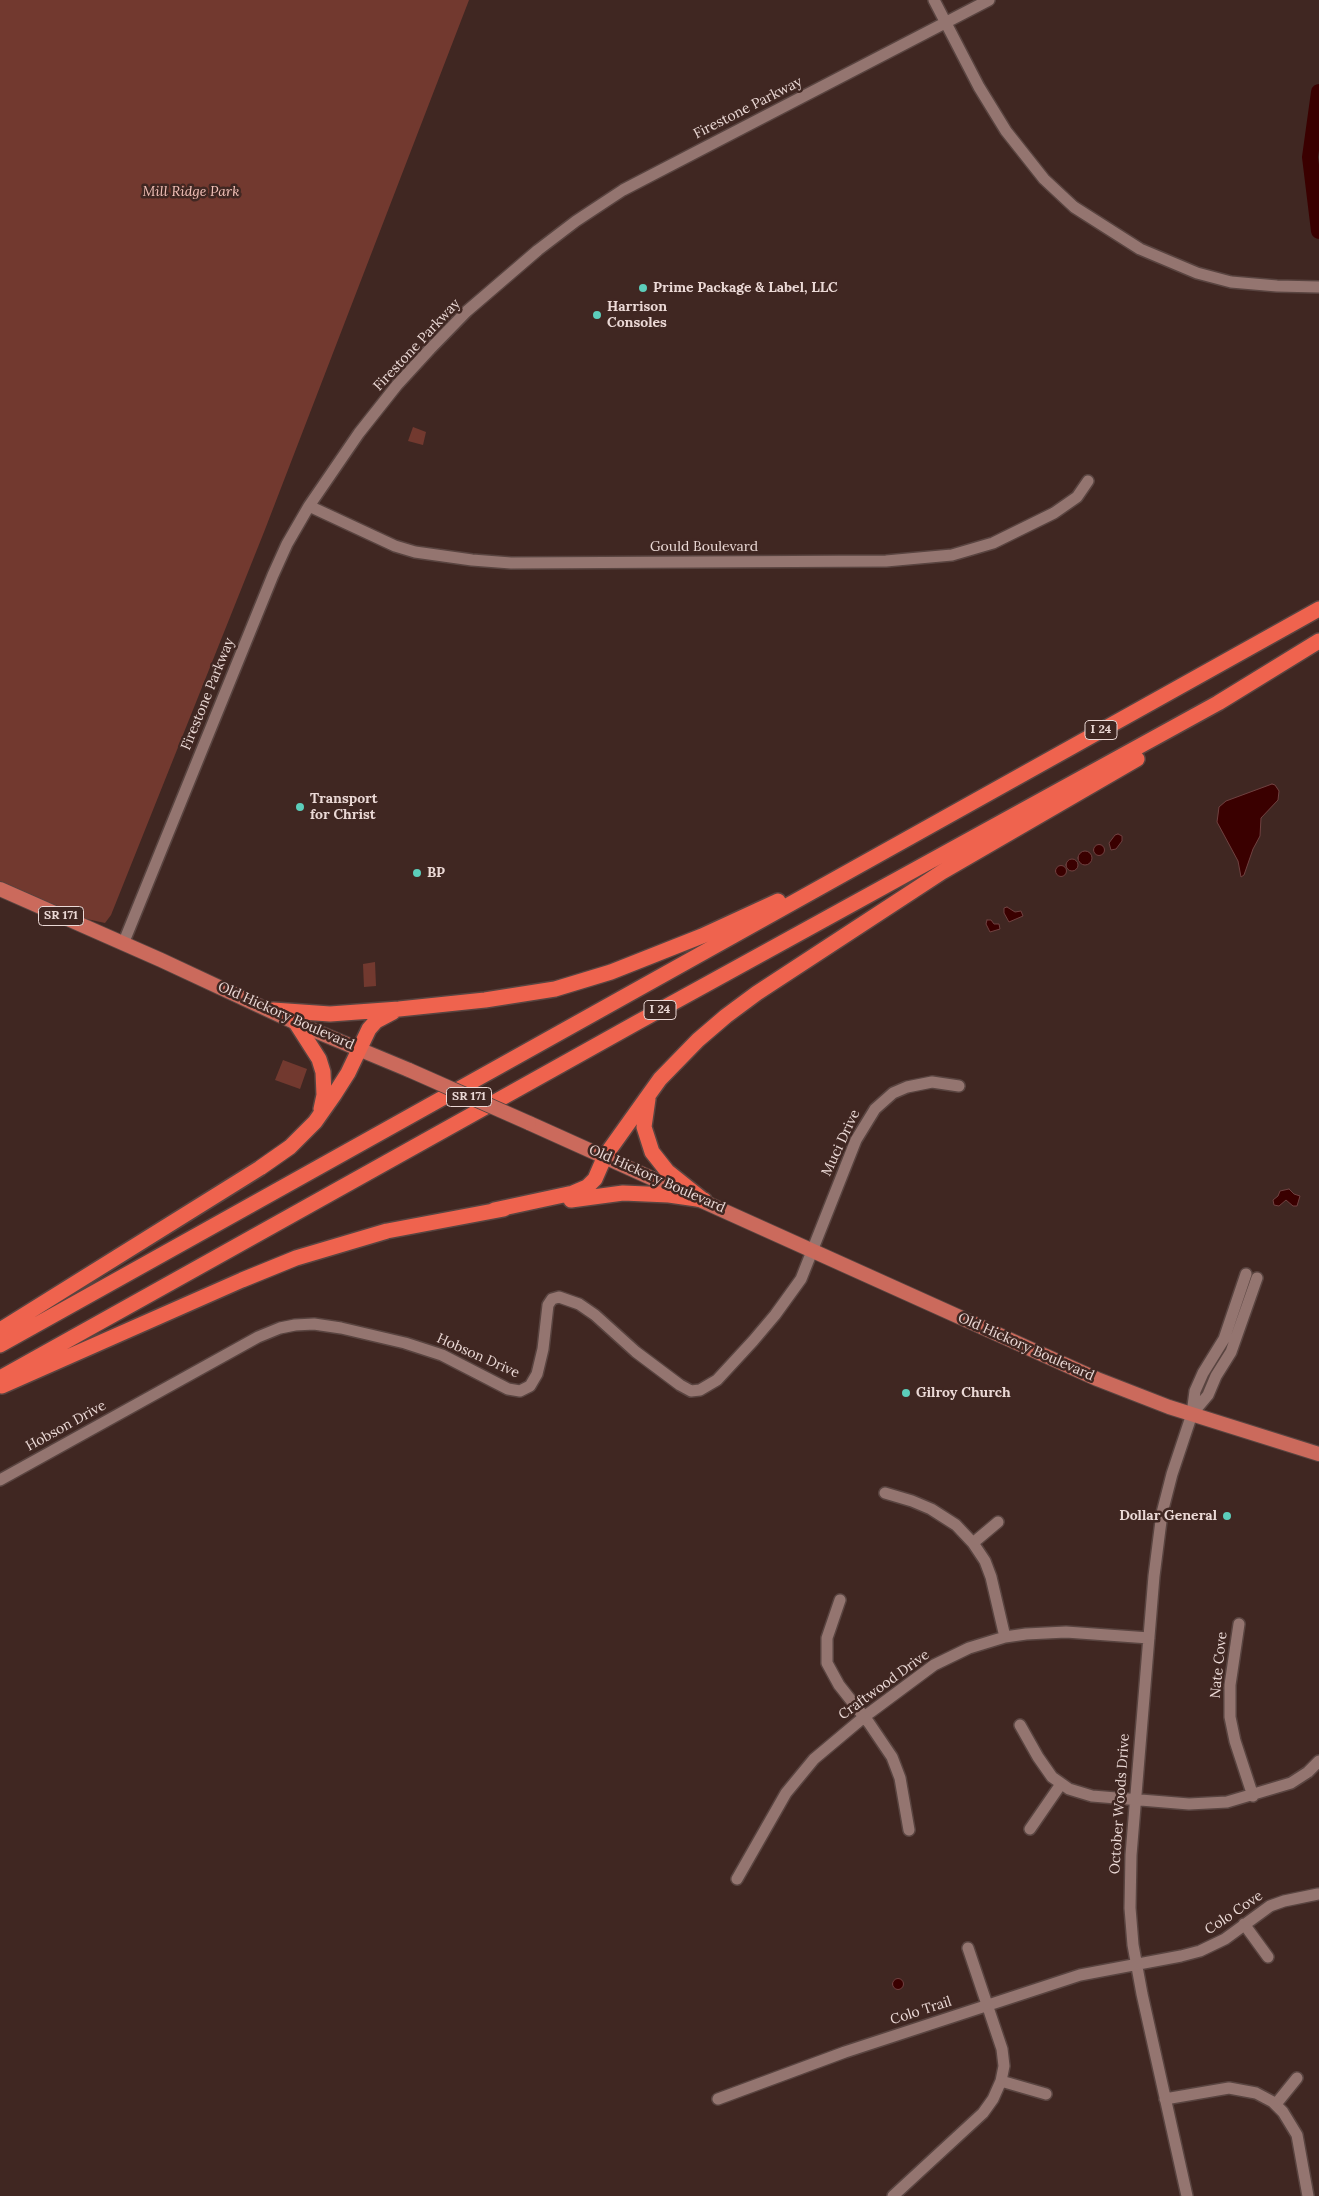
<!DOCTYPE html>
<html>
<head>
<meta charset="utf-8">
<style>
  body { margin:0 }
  canvas { display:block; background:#402722 }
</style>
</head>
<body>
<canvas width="1319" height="2196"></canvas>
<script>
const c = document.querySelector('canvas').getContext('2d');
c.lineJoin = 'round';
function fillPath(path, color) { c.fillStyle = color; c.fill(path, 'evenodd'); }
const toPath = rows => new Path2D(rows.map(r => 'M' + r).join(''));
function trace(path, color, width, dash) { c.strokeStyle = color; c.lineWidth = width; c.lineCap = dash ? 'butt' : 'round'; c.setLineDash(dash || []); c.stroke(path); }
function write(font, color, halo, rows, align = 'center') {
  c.font = font + ' Lora,serif'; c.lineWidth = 5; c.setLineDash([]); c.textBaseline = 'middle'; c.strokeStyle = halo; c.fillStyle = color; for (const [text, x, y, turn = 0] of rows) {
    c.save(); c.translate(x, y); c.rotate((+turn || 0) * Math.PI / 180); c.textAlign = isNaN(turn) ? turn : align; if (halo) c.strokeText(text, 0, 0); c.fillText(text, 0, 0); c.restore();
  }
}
fillPath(toPath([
  [0,0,469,0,264,532,111,915,105,923,87,919,0,881],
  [413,427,426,432,423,445,408,441],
  [375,962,376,986,364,987,363,964],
  [283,1060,307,1069,300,1089,275,1080]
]), '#72392f');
const water = toPath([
  [1272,784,1275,785,1279,791,1278,800,1261,818,1260,836,1253,849,1244,875,1241,877,1238,861,1217,822,1219,807,1226,801,1272,784],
  [1118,834,1122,836,1122,841,1116,849,1111,850,1109,843,1115,835,1118,834],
  '1093.5 850a5.5 5.5 0 1 1 11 0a5.5 5.5 0 1 1-11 0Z',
  '1078 858a7 7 0 1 1 14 0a7 7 0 1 1-14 0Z',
  '1066 865a6 6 0 1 1 12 0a6 6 0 1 1-12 0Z',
  '1055.5 871a5.5 5.5 0 1 1 11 0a5.5 5.5 0 1 1-11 0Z',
  [1007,907,1015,912,1021,911,1023,916,1009,922,1004,913,1004,908,1007,907],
  [987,920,991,920,994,924,999,924,1000,929,990,932,986,924,987,920],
  [1289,1189,1294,1194,1300,1196,1297,1206,1293,1206,1286,1200,1279,1206,1274,1205,1273,1200,1278,1196,1280,1191,1289,1189],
  '892.5 1984a5.5 5.5 0 1 1 11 0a5.5 5.5 0 1 1-11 0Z'
]);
fillPath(water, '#3a0000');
trace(water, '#6f4140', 1);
trace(toPath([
  [1319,92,1310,157,1319,231]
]), '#3a0000', 16);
const minor = toPath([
  [934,0,979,87,1006,131,1044,179,1074,207,1140,249,1197,273,1231,282,1277,286,1319,287],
  [309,506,395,546,415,552,472,560,511,563,886,561,952,555,993,543,1054,513,1077,497,1088,481],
  [123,944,273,575,287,544,309,506,359,433,397,385,430,349,467,311,538,250,576,221,623,190,989,0],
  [1192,1414,1208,1395,1216,1376,1231,1352,1257,1278],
  [0,1480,258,1337,280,1328,295,1325,314,1324,341,1328,405,1343,442,1355,508,1389,520,1391,530,1386,537,1374,543,1349,548,1305,552,1299,559,1297,579,1304,595,1315,636,1352,680,1385,691,1391,700,1390,717,1380,753,1341,775,1315,801,1279,856,1140,875,1109,893,1093,907,1087,932,1082,959,1086],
  [885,1493,912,1501,931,1509,956,1525,973,1543,985,1561,991,1577,1005,1637],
  [973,1543,998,1522],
  [840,1600,827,1638,827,1663,839,1685,869,1723,892,1757,900,1778,909,1830],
  [1239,1624,1230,1685,1230,1717,1235,1741,1253,1796],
  [1020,1725,1038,1757,1052,1777,1069,1789,1092,1796,1189,1804,1227,1802,1291,1783,1308,1772,1319,1761],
  [1030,1829,1061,1784],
  [737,1879,786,1793,814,1759,864,1717,934,1665,969,1648,1005,1637,1026,1634,1066,1632,1149,1638],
  [1244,1924,1268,1957],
  [1001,2081,1046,2094],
  [718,2099,845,2052,1080,1975,1181,1956,1200,1951,1225,1939,1270,1906,1284,1901,1318,1894],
  [1165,2099,1229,2088,1256,2093,1273,2102,1283,2112,1297,2135,1308,2196],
  [1276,2104,1297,2078],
  [893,2196,983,2113,993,2099,1001,2081,1004,2066,1002,2049,968,1948],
  [1187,2196,1142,1994,1133,1945,1130,1908,1131,1855,1154,1576,1162,1513,1172,1474,1192,1414,1195,1391,1203,1373,1224,1339,1246,1274]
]);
const major = toPath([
  [0,889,161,960,296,1023,409,1070],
  [529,1123,1097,1379,1169,1407,1319,1454]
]);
const highway = toPath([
  [273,1010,330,1014,399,1009,485,1000,555,989,611,972,702,936,778,901],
  [296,1023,319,1059,323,1072,324,1095,321,1109],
  [648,1099,644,1127,652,1152,667,1171,702,1199],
  [571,1200,623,1193,669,1195,704,1200],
  [494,1210,573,1193,587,1187,595,1179,605,1156,660,1079,698,1040,726,1016,757,993,942,872,1137,759],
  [0,1330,260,1168,290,1147,315,1122,334,1095,348,1073,369,1029,376,1021,393,1012],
  [0,1345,1319,609],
  [0,1378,638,1022,1218,703,1319,641],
  [2,1386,242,1280,296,1258,387,1231,504,1209]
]);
trace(minor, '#594440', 14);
trace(major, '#594440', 16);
trace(highway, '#594440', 18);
trace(minor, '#947570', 11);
trace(major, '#cb6a5c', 14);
trace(highway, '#ef634e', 15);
const majorBridge = toPath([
  [409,1070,529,1123]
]);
trace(majorBridge, '#594440', 16, []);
trace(majorBridge, '#cb6a5c', 14);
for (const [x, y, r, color] of [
  [643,288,5,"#5ccebb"],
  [597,315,5,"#5ccebb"],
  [300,807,5,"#5ccebb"],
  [417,873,5,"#5ccebb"],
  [906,1393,5,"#5ccebb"],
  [1227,1516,5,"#5ccebb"]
]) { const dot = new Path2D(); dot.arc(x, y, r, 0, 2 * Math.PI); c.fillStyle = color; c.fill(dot); trace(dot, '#402722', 2); }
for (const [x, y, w] of [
  [1101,730,32],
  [61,916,45],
  [660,1010,32],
  [469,1097,45]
]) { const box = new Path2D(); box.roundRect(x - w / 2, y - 9.5, w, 19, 4); c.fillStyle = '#402722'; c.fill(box); trace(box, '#ebd9d6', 1); }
write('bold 12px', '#ebd9d6', null, [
  ["I 24",1101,730],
  ["SR 171",61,916],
  ["I 24",660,1010],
  ["SR 171",469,1097]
]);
write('14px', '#ebd9d6', '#402722', [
  ["Firestone Parkway",748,108,-27],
  ["Firestone Parkway",417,345,-47],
  ["Gould Boulevard",704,547],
  ["Firestone Parkway",208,694,-68],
  ["Old Hickory Boulevard",286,1016,24],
  ["Muci Drive",841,1143,-65],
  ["Old Hickory Boulevard",657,1179,24],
  ["Old Hickory Boulevard",1026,1347,24],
  ["Hobson Drive",478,1356,24],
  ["Hobson Drive",66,1426,-29],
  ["Nate Cove",1219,1665,-84],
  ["Craftwood Drive",884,1685,-36],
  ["October Woods Drive",1120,1804,-86],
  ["Colo Cove",1234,1913,-34],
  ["Colo Trail",921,2011,-18]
]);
write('italic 14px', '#f3c2b9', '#402722', [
  ["Mill Ridge Park",191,192]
]);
write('bold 14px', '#ebd9d6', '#402722', [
  ["Prime Package & Label, LLC",653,288],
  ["Harrison",607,307],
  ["Consoles",607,323],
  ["Transport",310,799],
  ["for Christ",310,815],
  ["BP",427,873],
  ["Gilroy Church",916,1393],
  ["Dollar General",1217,1516,"right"]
], 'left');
</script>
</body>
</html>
